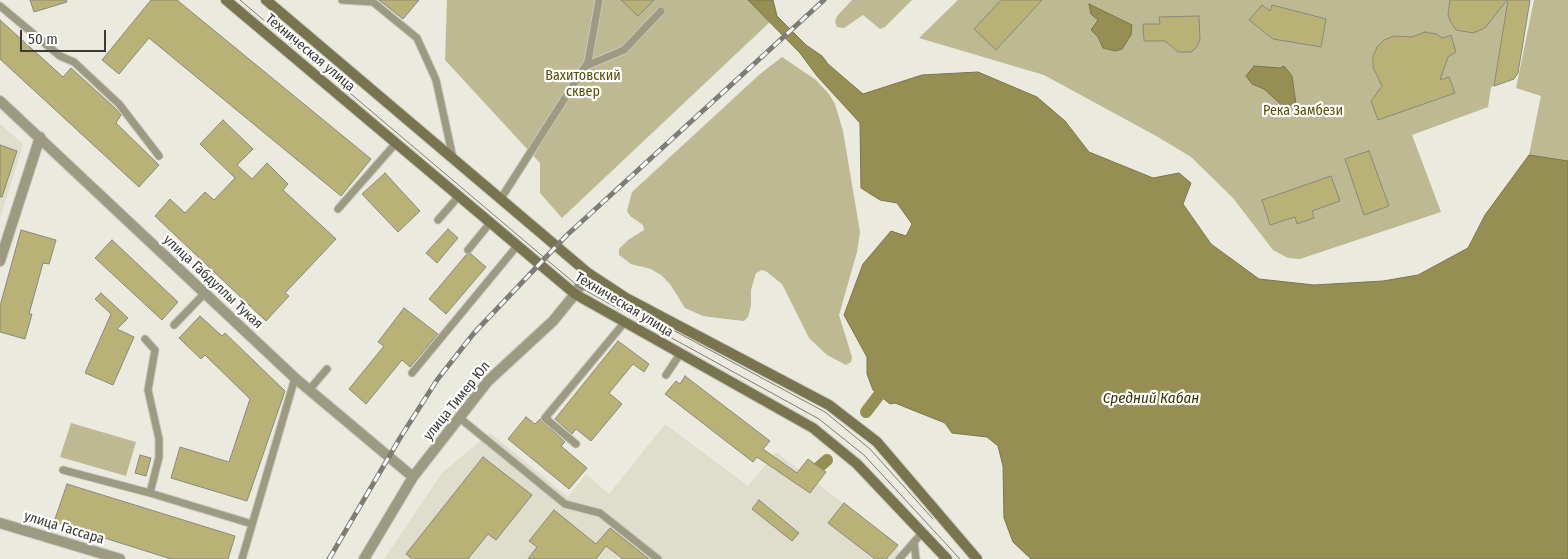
<!DOCTYPE html>
<html>
<head>
<meta charset="utf-8">
<style>
  body { margin:0 }
  #map { position:relative; width:1568px; height:559px; overflow:hidden; background:#eaeadf; font-family:"Fira Sans Condensed",sans-serif }
  canvas { display:block }
  .scale { position:absolute; left:20px; top:30px; width:86px; height:22px; box-sizing:border-box; border:2px solid #3b3a36; border-top:0; padding-left:6px; font-size:15px; line-height:18px; white-space:nowrap; color:#3b3a36; -webkit-text-stroke:4px #fff; paint-order:stroke }
</style>
</head>
<body>
<div id="map">
<canvas width="1568" height="559"></canvas>
<div class="scale">50 m</div>
</div>
<script>
const c = document.querySelector('canvas').getContext('2d');
c.lineJoin = 'round';
function fillPath(path, color) { c.fillStyle = color; c.fill(path, 'evenodd'); }
const toPath = rows => new Path2D(rows.map(r => 'M' + r).join(''));
function trace(path, color, width, dash) { c.strokeStyle = color; c.lineWidth = width; c.lineCap = dash ? 'butt' : 'round'; c.setLineDash(dash || []); c.stroke(path); }
function write(font, color, halo, rows, align = 'center') {
  c.font = font + ' "Fira Sans Condensed",sans-serif'; c.lineWidth = 4.5; c.setLineDash([]); c.textBaseline = 'middle'; c.strokeStyle = halo; c.fillStyle = color; for (const [text, x, y, turn = 0] of rows) {
    c.save(); c.translate(x, y); c.rotate((+turn || 0) * Math.PI / 180); c.textAlign = isNaN(turn) ? turn : align; if (halo) c.strokeText(text, 0, 0); c.fillText(text, 0, 0); c.restore();
  }
}
fillPath(toPath([
  [0,124,23,144,0,219],
  [665,424,748,486,776,452,898,545,899,559,384,559,442,473,490,433,568,497,586,474,609,494]
]), '#dfdecc');
fillPath(toPath([
  [447,0,748,0,771,21,562,218,540,193,540,163,445,60],
  [852,0,912,0,885,27,880,29,863,15,844,28,837,27,835,22,837,16],
  [958,0,1530,0,1518,73,1514,79,1491,87,1488,107,1412,135,1441,212,1300,259,1288,258,1273,250,1233,198,1191,157,1158,137,1044,75,919,38],
  [1534,0,1568,0,1568,161,1529,155,1541,96,1516,88],
  [782,57,816,80,829,94,835,104,843,131,860,232,857,252,839,315,852,357,851,362,846,365,827,355,809,338,782,284,767,272,762,270,756,273,751,290,751,306,748,317,744,321,726,319,703,316,685,308,670,284,661,275,651,269,631,264,619,255,619,249,628,240,644,230,643,225,630,216,627,211,632,192,760,74],
  [71,423,136,442,126,476,60,457]
]), '#bdb992');
const water = toPath([
  [748,0,773,0,777,16,806,45,822,56,828,64,863,94,922,75,978,72,1037,97,1065,121,1089,152,1153,178,1179,173,1191,183,1183,204,1211,244,1259,279,1314,285,1383,281,1418,275,1468,248,1485,215,1529,155,1568,161,1568,559,1031,559,1013,542,1004,518,1003,466,998,446,987,437,952,433,945,423,895,403,890,404,873,390,867,374,867,357,844,315,863,264,891,231,906,236,912,224,897,203,880,200,861,188,860,123,817,76,800,53,748,0],
  [1089,4,1132,25,1131,35,1122,49,1115,51,1103,48,1098,37,1091,30,1098,20,1091,14,1089,4],
  [1254,66,1280,68,1284,66,1292,76,1296,104,1289,109,1285,108,1264,89,1252,84,1246,76,1254,66]
]);
fillPath(water, '#958f54');
trace(water, '#7a764b', 1);
trace(toPath([
  [866,412,879,395],
  [819,467,827,460]
]), '#958f54', 12);
const building = toPath([
  [30,0,66,0,67,2,34,12,30,0],
  [151,0,177,0,371,159,341,196,149,38,119,74,102,60,151,0],
  [379,0,419,0,403,19,379,0],
  [621,0,654,0,638,16,621,0],
  [1001,0,1042,0,996,50,974,29,1001,0],
  [1450,0,1507,0,1485,28,1473,33,1456,30,1450,21,1448,14,1450,0],
  [1508,0,1530,0,1518,73,1514,79,1494,86,1508,0],
  [1262,5,1270,11,1272,5,1326,19,1321,47,1273,39,1249,20,1262,5],
  [1199,16,1200,40,1196,48,1191,52,1178,52,1165,41,1144,41,1143,24,1160,24,1159,17,1199,16],
  [0,20,63,77,71,68,115,108,121,115,116,123,159,165,139,187,0,59,0,20],
  [1425,32,1436,34,1442,38,1451,35,1456,52,1448,57,1440,80,1449,77,1455,93,1378,120,1371,101,1382,86,1373,67,1373,57,1377,47,1384,40,1394,36,1412,37,1425,32],
  [223,120,253,149,237,165,252,179,267,163,288,184,283,190,336,239,285,293,289,296,266,321,155,216,170,199,185,213,205,192,214,200,235,178,200,144,223,120],
  [0,145,17,151,2,197,0,197,0,145],
  [1369,151,1389,206,1364,215,1345,159,1369,151],
  [385,173,420,211,398,232,362,194,385,173],
  [1331,176,1340,201,1312,211,1314,218,1297,224,1295,217,1270,225,1262,200,1331,176],
  [448,229,458,238,437,263,426,253,448,229],
  [21,230,56,240,49,264,43,263,29,314,32,314,25,339,0,332,0,306,21,230],
  [112,240,178,302,162,320,95,258,112,240],
  [471,254,486,267,446,314,429,299,466,255,471,254],
  [101,293,128,318,117,329,134,337,113,385,85,373,111,314,95,299,101,293],
  [404,308,438,334,410,367,402,360,366,404,349,389,384,346,378,342,404,308],
  [200,316,222,336,225,333,285,391,247,501,171,478,180,447,229,462,250,399,205,355,201,359,179,338,200,316],
  [618,341,649,364,644,372,633,364,609,393,622,404,591,441,576,429,572,434,555,419,618,341],
  [685,376,770,441,763,449,797,473,808,459,826,472,810,493,757,457,753,462,665,394,676,381,680,384,685,376],
  [526,417,535,424,540,419,565,442,561,446,587,468,569,489,508,439,526,417],
  [140,455,151,458,146,476,135,473,140,455],
  [483,457,532,495,496,540,488,534,468,559,412,559,406,554,483,457],
  [67,484,235,536,228,559,171,559,54,522,67,484],
  [759,500,799,533,792,541,752,509,759,500],
  [844,503,898,545,886,559,875,559,828,523,844,503],
  [554,510,596,544,610,528,649,559,623,559,606,546,596,559,528,559,537,547,529,541,554,510]
]);
fillPath(building, '#b8b276');
trace(building, '#8a897f', 1);
const service = toPath([
  [342,0,373,2,417,38,436,80,453,158],
  [0,6,60,56,74,62,119,104,159,156],
  [586,66,624,50,661,11],
  [500,200,588,62,599,0],
  [338,209,396,143],
  [438,220,459,196],
  [468,250,490,223],
  [174,325,205,293],
  [145,339,155,350,148,390,159,439,159,457,150,493],
  [412,373,517,246],
  [666,375,680,354],
  [309,390,327,369],
  [461,419,565,504,600,513,658,559],
  [576,444,545,418,624,323],
  [63,470,150,493,252,524],
  [914,542,916,559],
  [242,559,295,378],
  [899,559,922,533]
]);
const minor = toPath([
  [0,261,40,137],
  [0,523,120,559]
]);
const tertiary = toPath([
  [0,101,295,378,413,477],
  [364,559,413,477,488,381,553,321,575,294,588,273]
]);
const secondary = toPath([
  [226,0,575,294,813,428,857,464,947,559],
  [266,0,588,273,626,298,829,405,877,442,977,559]
]);
trace(service, '#c7c7bd', 9);
trace(minor, '#c7c7bd', 12);
trace(tertiary, '#c7c7bd', 12);
trace(secondary, '#c7c7bd', 12);
trace(service, '#9c9a81', 7);
trace(minor, '#9c9a81', 10);
trace(tertiary, '#9c9a81', 10);
trace(secondary, '#78744e', 10);
trace(toPath([
  [240,0,579,287,819,419,864,455,960,559],
  [645,315,825,412,870,449,933,519]
]), '#7d7c76', 1);
const rail = toPath([
  [329,559,400,438,437,380,474,333,567,235,824,0]
]);
trace(rail, '#7d7c76', 5);
trace(rail, '#fff', 3, [9]);
write('14px', '#3b3a36', '#fff', [
  ["Техническая улица",310,53,40],
  ["улица Габдуллы Тукая",213,282,43],
  ["Техническая улица",624,305,31],
  ["улица Тимер Юл",457,401,-51],
  ["улица Гассара",64,528,17]
]);
write('14px', '#564e01', '#fff', [
  ["Вахитовский",583,76],
  ["сквер",583,92],
  ["Река Замбези",1303,111]
]);
write('italic 15px', '#373200', '#fff', [
  ["Средний Кабан",1151,399]
]);
</script>
</body>
</html>
